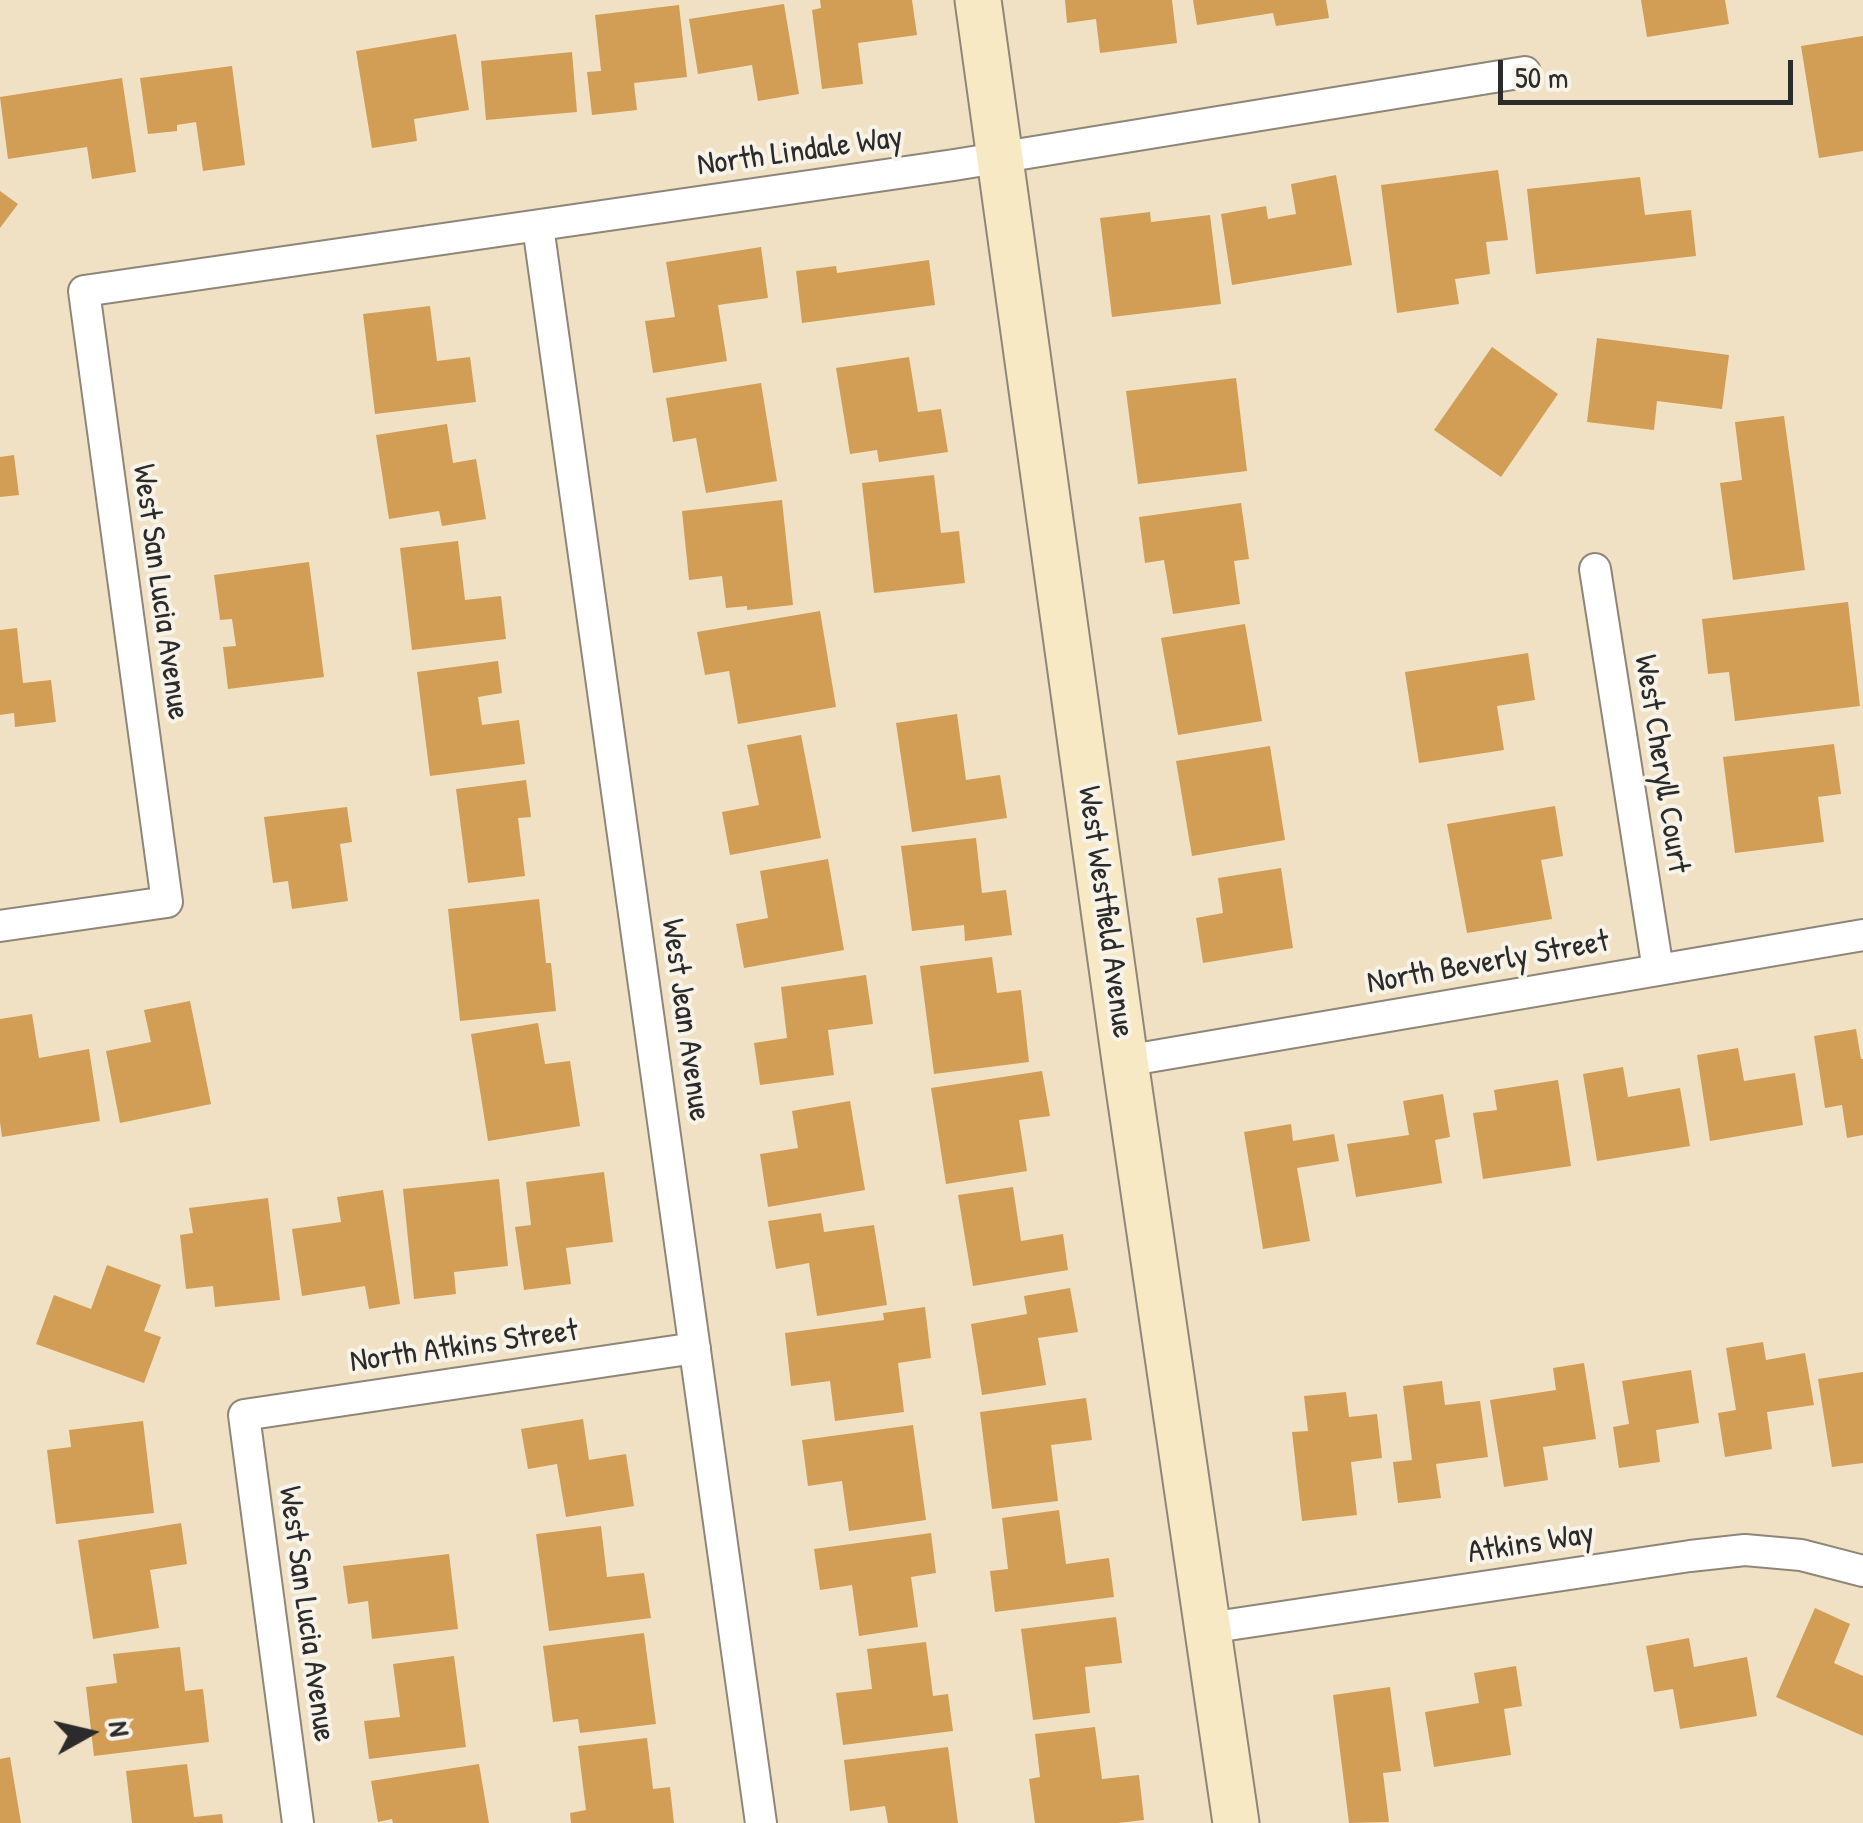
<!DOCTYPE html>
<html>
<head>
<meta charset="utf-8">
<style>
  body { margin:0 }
  #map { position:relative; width:1863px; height:1823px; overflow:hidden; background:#f1e1c4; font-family:"Patrick Hand",sans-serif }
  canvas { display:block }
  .north { position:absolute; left:40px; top:1683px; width:100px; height:100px; -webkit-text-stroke:8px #f7f3e8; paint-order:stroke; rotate:82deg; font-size:28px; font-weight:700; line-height:40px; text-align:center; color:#2b2b2b }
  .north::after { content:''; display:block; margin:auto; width:35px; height:45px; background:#2b2b2b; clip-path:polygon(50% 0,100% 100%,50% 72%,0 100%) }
  .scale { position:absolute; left:1498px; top:60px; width:295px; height:45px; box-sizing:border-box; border:5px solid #2b2b2b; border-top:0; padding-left:12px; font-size:30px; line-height:35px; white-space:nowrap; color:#2b2b2b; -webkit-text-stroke:8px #f7f3e8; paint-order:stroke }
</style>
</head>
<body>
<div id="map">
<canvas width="1863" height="1823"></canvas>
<div class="north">N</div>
<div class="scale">50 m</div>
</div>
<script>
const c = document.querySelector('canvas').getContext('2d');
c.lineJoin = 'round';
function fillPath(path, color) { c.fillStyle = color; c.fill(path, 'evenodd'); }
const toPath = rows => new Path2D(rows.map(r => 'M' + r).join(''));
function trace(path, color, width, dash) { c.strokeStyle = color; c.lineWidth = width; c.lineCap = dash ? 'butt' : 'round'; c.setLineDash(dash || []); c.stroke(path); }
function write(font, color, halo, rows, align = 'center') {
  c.font = font + ' "Patrick Hand",sans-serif'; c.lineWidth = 8; c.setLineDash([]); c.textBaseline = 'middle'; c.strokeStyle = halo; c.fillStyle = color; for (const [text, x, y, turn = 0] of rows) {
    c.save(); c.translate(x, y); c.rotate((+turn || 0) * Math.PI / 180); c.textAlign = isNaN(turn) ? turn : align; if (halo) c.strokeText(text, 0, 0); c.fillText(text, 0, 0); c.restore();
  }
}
fillPath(toPath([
  [820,0,912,0,917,35,858,43,863,84,822,89,812,10,821,8],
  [1065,0,1172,0,1177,43,1100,53,1096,19,1067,23],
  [1193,0,1326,0,1329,18,1276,26,1273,13,1197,25],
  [1641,0,1725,0,1729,24,1647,37],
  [784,4,799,94,758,101,752,65,698,74,689,19],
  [679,5,687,77,634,83,637,110,592,115,587,72,601,71,595,15],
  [456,34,469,110,414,119,417,141,372,148,356,51],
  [1863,36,1863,151,1819,158,1801,46],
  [572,52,577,112,486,120,481,61],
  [232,66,245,165,203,171,196,122,177,125,177,131,148,134,140,78],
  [122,78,136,172,92,179,87,147,8,159,0,97],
  [1498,170,1508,240,1486,242,1490,274,1455,279,1459,304,1397,313,1381,185],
  [1336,175,1352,265,1232,285,1221,214,1266,206,1268,219,1296,214,1291,184],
  [1640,177,1645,215,1691,210,1696,256,1536,274,1527,189],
  [0,191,18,204,0,228],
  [1150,212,1151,222,1210,215,1221,304,1112,317,1100,218],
  [761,247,768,298,718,305,727,361,653,373,645,321,675,317,666,262],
  [929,260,935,305,802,323,796,271,836,266,837,273],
  [430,306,437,361,470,357,476,402,375,414,363,314],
  [1597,338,1729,355,1722,409,1657,401,1654,430,1587,422],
  [1492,347,1558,394,1501,477,1434,430],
  [909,357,918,412,941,409,948,452,879,462,877,450,850,454,836,368],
  [1236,378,1247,471,1138,484,1126,391],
  [761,383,777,481,706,493,696,438,673,442,666,398],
  [1784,416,1805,570,1733,580,1720,483,1742,480,1735,422],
  [447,424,453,463,476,459,486,519,442,526,439,511,389,519,376,435],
  [14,455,19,495,0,497,0,457],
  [934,475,941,533,959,531,965,583,874,593,862,483],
  [782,500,793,605,747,610,747,606,726,608,722,576,689,580,682,511],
  [1241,503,1249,559,1234,561,1240,604,1173,614,1164,560,1145,563,1139,517],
  [458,541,465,600,501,596,506,639,412,650,400,548],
  [309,562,324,677,228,689,223,647,236,646,232,619,220,620,214,575],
  [1848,602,1860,706,1735,721,1729,672,1708,674,1702,619],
  [820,611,836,707,738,724,729,671,705,675,697,632],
  [1245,624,1262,721,1178,735,1161,638],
  [17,628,23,683,51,680,56,722,15,727,14,713,0,715,0,630],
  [1528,653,1535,700,1497,706,1504,750,1419,763,1405,672],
  [498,661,502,693,478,697,482,725,519,720,525,764,430,776,417,672],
  [957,714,966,780,1000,775,1007,818,912,832,896,723],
  [801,735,821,838,730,855,722,812,759,805,747,745],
  [1834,744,1841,794,1818,797,1824,842,1735,853,1723,757],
  [1270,746,1285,840,1192,856,1176,761],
  [526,780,531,817,518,818,525,876,468,883,456,789],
  [1555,806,1563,856,1541,860,1552,919,1467,933,1447,824],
  [347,807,352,842,340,844,348,901,292,909,288,881,273,883,264,817],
  [976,838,982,893,1006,890,1012,935,965,941,964,925,912,931,901,846],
  [828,859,844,950,744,968,736,924,768,918,760,871],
  [1281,868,1293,948,1203,963,1196,918,1223,913,1218,878],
  [539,899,546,963,551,963,556,1011,460,1021,448,909],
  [992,957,997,993,1021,990,1029,1062,934,1074,920,966],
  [866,975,873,1024,828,1030,834,1075,760,1085,754,1043,787,1038,781,987],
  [190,1001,211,1104,120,1123,106,1051,151,1042,144,1010],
  [32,1014,39,1058,89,1049,100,1121,2,1137,0,1122,0,1019],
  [538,1023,545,1064,570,1061,580,1126,488,1141,471,1034],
  [1856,1029,1861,1059,1863,1059,1863,1135,1847,1138,1842,1105,1825,1108,1814,1036],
  [1738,1048,1744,1081,1795,1073,1803,1125,1710,1141,1697,1055],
  [1623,1067,1628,1097,1680,1088,1690,1146,1597,1161,1583,1074],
  [1042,1071,1050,1116,1019,1120,1027,1171,946,1184,931,1088],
  [1558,1080,1571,1166,1483,1179,1473,1113,1497,1110,1494,1090],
  [1443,1094,1450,1137,1435,1140,1442,1183,1356,1197,1347,1144,1409,1135,1403,1101],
  [850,1101,865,1190,768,1207,760,1154,798,1148,792,1111],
  [1291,1124,1293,1141,1334,1134,1339,1161,1297,1168,1310,1241,1263,1249,1244,1132],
  [604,1172,613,1242,566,1248,571,1284,524,1290,515,1227,531,1225,526,1182],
  [499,1179,508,1266,454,1272,456,1294,414,1299,403,1189],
  [1013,1187,1021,1241,1063,1234,1068,1270,973,1286,958,1195],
  [383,1190,400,1304,369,1309,365,1286,302,1296,292,1229,341,1222,337,1197],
  [268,1198,280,1300,215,1307,213,1286,186,1289,180,1235,193,1233,189,1208],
  [821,1213,824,1232,874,1225,887,1305,817,1316,809,1263,776,1269,768,1221],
  [107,1265,161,1285,144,1331,161,1337,144,1383,36,1344,54,1295,91,1309],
  [1070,1288,1078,1332,1038,1338,1046,1385,982,1395,971,1324,1027,1314,1024,1296],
  [925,1307,931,1358,898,1363,904,1412,835,1421,830,1381,791,1386,785,1333,884,1320,883,1313],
  [1763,1342,1766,1360,1805,1353,1814,1405,1767,1412,1772,1449,1725,1457,1718,1413,1736,1410,1726,1348],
  [1584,1363,1596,1439,1543,1447,1548,1480,1504,1487,1490,1400,1556,1390,1553,1368],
  [1691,1370,1699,1423,1656,1430,1660,1462,1619,1468,1613,1427,1629,1424,1622,1381],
  [1863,1372,1863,1463,1832,1467,1818,1379],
  [1442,1381,1445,1405,1480,1401,1488,1457,1436,1464,1441,1498,1398,1503,1393,1462,1412,1460,1403,1386],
  [1346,1392,1349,1417,1377,1414,1382,1458,1351,1462,1357,1515,1302,1521,1292,1432,1308,1431,1304,1396],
  [1086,1398,1092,1440,1051,1445,1058,1501,992,1509,980,1412],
  [583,1419,589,1460,626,1454,634,1506,566,1517,557,1464,528,1469,521,1429],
  [143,1421,154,1513,56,1524,47,1450,71,1447,69,1430],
  [913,1425,926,1520,849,1531,842,1481,808,1486,802,1440],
  [1059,1510,1066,1564,1109,1558,1114,1597,995,1612,990,1571,1008,1569,1002,1518],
  [181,1523,187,1564,150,1570,159,1628,93,1639,78,1540],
  [601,1526,607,1577,644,1573,651,1618,549,1631,536,1534],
  [931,1533,936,1573,911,1577,918,1627,859,1636,852,1585,820,1590,814,1549],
  [449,1554,458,1629,372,1639,368,1601,348,1604,343,1566],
  [1815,1608,1850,1624,1834,1663,1863,1676,1863,1736,1776,1697],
  [1116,1617,1122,1663,1085,1667,1090,1713,1033,1720,1021,1629],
  [644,1633,656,1724,580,1733,578,1719,553,1722,543,1646],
  [1689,1638,1694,1667,1747,1657,1757,1716,1680,1729,1673,1689,1654,1692,1646,1646],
  [926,1642,933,1696,948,1694,953,1731,843,1745,836,1693,872,1689,867,1649],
  [180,1647,185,1691,203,1689,209,1742,94,1756,86,1687,117,1683,113,1654],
  [454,1656,466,1747,369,1759,364,1721,400,1717,393,1664],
  [1516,1666,1522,1706,1504,1709,1511,1755,1434,1767,1425,1712,1479,1703,1474,1673],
  [1390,1687,1401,1771,1383,1773,1389,1822,1349,1823,1333,1695],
  [1095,1727,1102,1779,1139,1775,1144,1820,1118,1823,1035,1823,1029,1779,1040,1777,1035,1734],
  [647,1738,653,1789,670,1787,674,1823,571,1823,570,1813,586,1810,578,1746],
  [948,1747,958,1823,888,1823,885,1806,850,1811,844,1760],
  [10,1757,21,1823,0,1823,0,1759],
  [187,1764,194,1817,222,1814,223,1823,132,1823,126,1771],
  [479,1764,489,1823,393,1823,392,1819,378,1822,371,1781]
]), '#d29d55');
const street = toPath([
  [538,226,761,1823],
  [1595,569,1658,970],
  [0,926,167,902,84,291,954,165,1525,72],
  [1125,1061,1863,935],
  [1208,1628,1690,1556,1745,1550,1801,1555,1863,1571],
  [298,1823,244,1415,695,1348]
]);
const secondary = toPath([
  [978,0,1125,1061,1236,1823]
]);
trace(street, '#8e8678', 34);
trace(secondary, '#8e8678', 49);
trace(street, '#fff', 30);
trace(secondary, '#f6e9c3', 45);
write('32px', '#2b2b2b', '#f7f3e8', [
  ["North Lindale Way",800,152,-8],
  ["West San Lucia Avenue",160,592,82],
  ["West Cheryll Court",1661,764,81],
  ["West Westfield Avenue",1105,912,82],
  ["North Beverly Street",1488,963,-10],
  ["West Jean Avenue",685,1020,82],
  ["North Atkins Street",464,1347,-8],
  ["Atkins Way",1531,1544,-9],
  ["West San Lucia Avenue",306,1614,82]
]);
</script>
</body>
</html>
